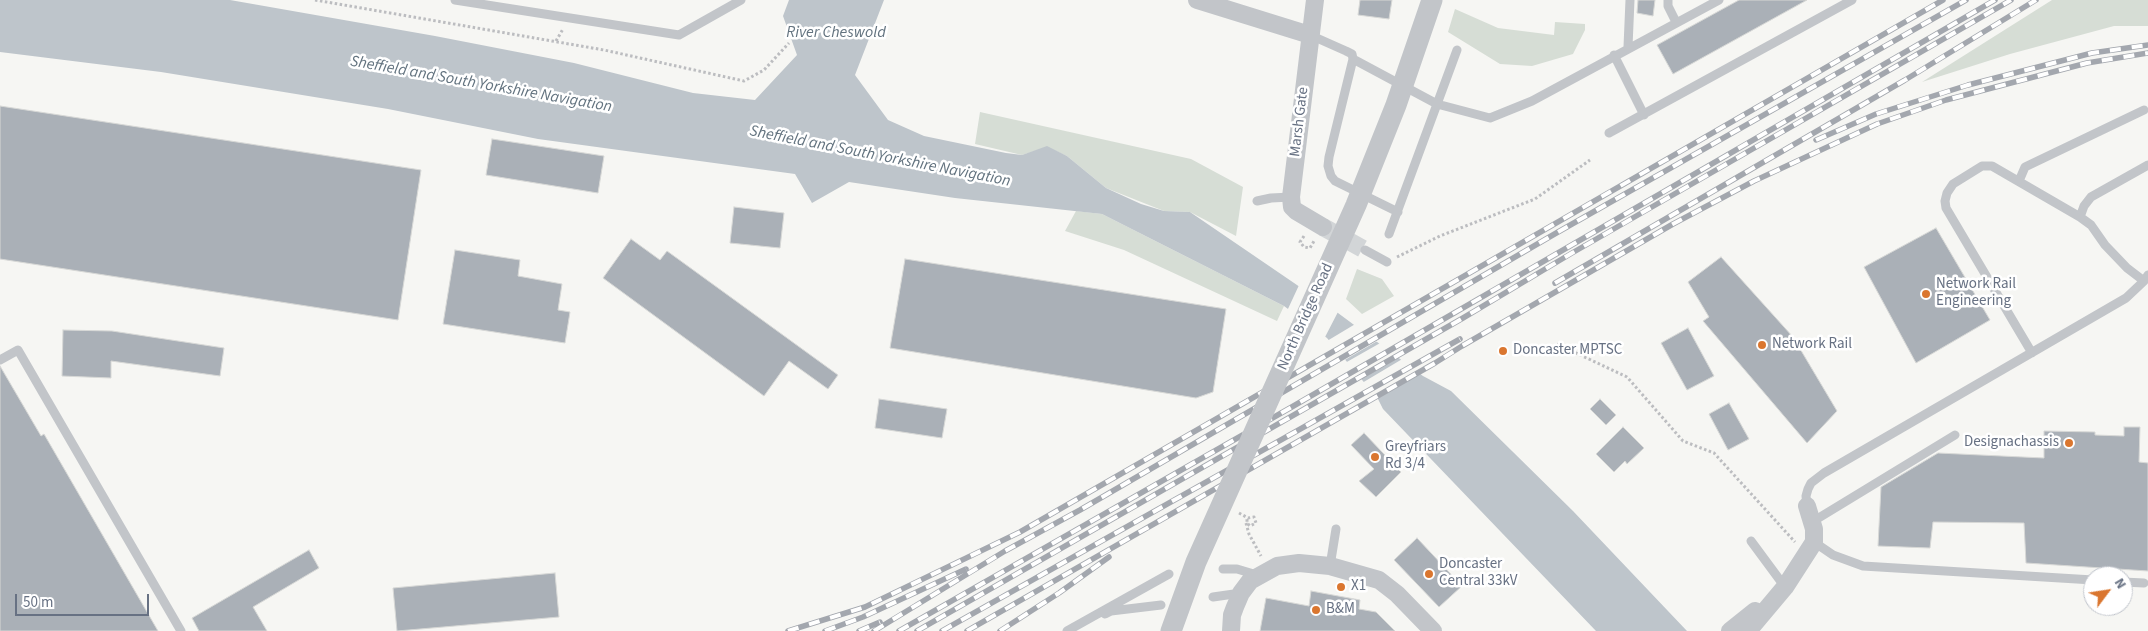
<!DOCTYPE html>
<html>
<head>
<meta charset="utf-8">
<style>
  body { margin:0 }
  #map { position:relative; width:2148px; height:631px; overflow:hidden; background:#f6f6f3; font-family:"Source Sans 3",sans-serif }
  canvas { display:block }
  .north { position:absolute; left:2083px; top:566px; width:50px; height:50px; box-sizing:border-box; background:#fff; border:1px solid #c2c6cd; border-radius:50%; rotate:59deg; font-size:14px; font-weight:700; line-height:20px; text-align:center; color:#677183 }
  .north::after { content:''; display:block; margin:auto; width:18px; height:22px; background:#da762f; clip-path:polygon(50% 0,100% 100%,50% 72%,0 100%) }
  .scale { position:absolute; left:15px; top:594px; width:134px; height:22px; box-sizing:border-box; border:2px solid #677183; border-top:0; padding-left:6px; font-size:15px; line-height:18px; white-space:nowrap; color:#677183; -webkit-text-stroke:4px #fff; paint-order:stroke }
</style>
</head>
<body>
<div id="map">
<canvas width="2148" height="631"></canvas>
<div class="north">N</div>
<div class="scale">50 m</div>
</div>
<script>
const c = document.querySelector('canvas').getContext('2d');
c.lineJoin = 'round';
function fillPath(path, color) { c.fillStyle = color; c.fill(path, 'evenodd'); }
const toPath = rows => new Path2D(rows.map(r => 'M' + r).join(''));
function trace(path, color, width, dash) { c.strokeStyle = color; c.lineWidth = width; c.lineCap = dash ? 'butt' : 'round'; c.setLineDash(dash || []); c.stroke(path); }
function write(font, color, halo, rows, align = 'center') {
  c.font = font + ' "Source Sans 3",sans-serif'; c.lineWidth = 5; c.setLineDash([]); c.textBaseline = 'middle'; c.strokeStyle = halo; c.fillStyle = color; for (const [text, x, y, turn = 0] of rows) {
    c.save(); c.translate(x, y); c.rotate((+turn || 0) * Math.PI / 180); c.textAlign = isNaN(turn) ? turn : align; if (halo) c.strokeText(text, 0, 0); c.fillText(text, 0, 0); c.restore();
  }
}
fillPath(toPath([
  [2052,0,2148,0,2148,26,2114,26,2010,54,1922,82],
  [1455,9,1498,28,1554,35,1555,22,1585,24,1585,30,1573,54,1532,66,1500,64,1448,32],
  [980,112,1191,159,1243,187,1236,236,1190,212,1164,211,1106,188,1067,156,1047,147,1022,155,975,144],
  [1076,211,1102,214,1284,306,1277,321,1124,250,1065,231],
  [1357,269,1382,279,1394,296,1362,314,1346,299]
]), '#d6ddd5');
fillPath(toPath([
  [0,0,230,0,435,36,574,63,693,93,755,100,797,55,783,16,789,0,884,0,855,75,888,120,924,136,1006,153,1022,155,1047,146,1067,156,1106,188,1141,204,1164,211,1190,212,1338,313,1423,376,1451,391,1573,511,1687,631,1596,631,1383,409,1378,399,1327,338,1284,306,1102,214,955,198,849,182,812,203,795,174,538,139,388,109,161,72,0,52]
]), '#bec5cb');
fillPath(toPath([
  [1300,283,1339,310,1324,339,1287,311],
  [1357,323,1379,340,1343,361,1327,341],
  [1382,342,1401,356,1359,380,1345,363],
  [1404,358,1422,372,1375,400,1362,383]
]), '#f6f6f3');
const building = toPath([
  [1360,0,1392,0,1389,19,1358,15,1360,0],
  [1638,0,1655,0,1653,16,1637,13,1638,0],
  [1739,0,1807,0,1673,74,1657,45,1739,0],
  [0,106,421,170,398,320,0,259,0,106],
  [492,139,604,156,598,193,486,175,492,139],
  [734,207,784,213,780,248,730,243,734,207],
  [1936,228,1990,320,1916,363,1864,267,1936,228],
  [631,239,660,260,667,251,838,375,828,389,789,361,764,396,603,278,631,239],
  [455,250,520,260,518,276,562,284,558,310,570,312,565,343,443,324,455,250],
  [1721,257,1793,337,1837,411,1807,443,1703,321,1709,317,1688,282,1721,257],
  [905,259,1226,309,1213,392,1196,398,890,348,905,259],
  [1688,328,1714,376,1687,390,1661,343,1688,328],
  [63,330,112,331,224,348,220,376,111,361,111,378,62,376,63,330],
  [0,366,41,436,44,434,158,631,0,631,0,366],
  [879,399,947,409,942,438,875,428,879,399],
  [1600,399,1616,415,1606,425,1590,409,1600,399],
  [1729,403,1749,439,1728,450,1709,414,1729,403],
  [1623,427,1644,448,1627,464,1625,461,1614,472,1596,454,1623,427],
  [2124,427,2140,427,2139,462,2148,463,2148,571,2026,563,2024,523,1933,522,1930,548,1878,546,1881,487,1938,453,2044,458,2044,431,2095,432,2095,435,2124,436,2124,427],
  [1364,433,1401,472,1376,497,1359,481,1374,469,1351,445,1364,433],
  [1417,538,1462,586,1439,607,1394,560,1417,538],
  [309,550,319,568,253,607,267,631,199,631,192,618,309,550],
  [555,573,559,617,397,631,393,588,555,573],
  [1311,591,1360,600,1359,609,1376,612,1395,631,1260,631,1266,598,1309,606,1311,591]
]);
fillPath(building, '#aab0b7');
trace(building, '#d7d8d6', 1);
trace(toPath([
  [1323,227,1365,250]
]), '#d2d5d7', 18, [18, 9]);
trace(toPath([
  [315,0,604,50,744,81,764,70,789,43],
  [556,41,563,29],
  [1304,236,1300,242,1304,247,1310,248,1314,241],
  [1397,257,1440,236,1535,199,1590,160],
  [1557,344,1627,377,1683,441,1714,453,1795,542],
  [1239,513,1248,518,1254,517,1256,523,1250,526,1247,523,1247,519],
  [1246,523,1249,534,1261,556]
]), '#bcbdc0', 3, [2.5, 2.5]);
trace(toPath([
  [455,0,679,35,741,0],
  [1668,0,1668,6,1676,22],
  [1310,35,1346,51,1352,54,1353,59,1329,157,1328,166,1331,176,1335,181,1398,212],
  [1628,47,1630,0],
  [1614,55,1644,115],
  [1353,59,1437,104,1490,118,1532,101,1719,0],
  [1609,133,1852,0],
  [2019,181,2025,167,2144,110],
  [1257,201,1271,198,1291,197],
  [2080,217,2084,206,2091,197,2148,165],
  [1389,234,1457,50],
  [1365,250,1387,262],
  [2032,353,1946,208,1945,201,1947,193,1953,184,1982,166,1992,166,2080,217,2091,225,2105,245,2127,268,2144,281],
  [0,360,18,350,181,631],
  [1807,506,1806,496,1808,489,1811,483,1824,473,2126,298,2144,281,2148,275],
  [1812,522,1955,435],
  [1751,541,1785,587],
  [1814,542,1833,555,1863,566,2093,580],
  [1330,566,1336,529],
  [1223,569,1237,569,1257,575],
  [2123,582,2144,583],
  [1213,597,1241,593],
  [1105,614,1111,611,1161,605],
  [1067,631,1169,574]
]), '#c2c5c9', 9);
trace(toPath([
  [1197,0,1310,35],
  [1315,0,1291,197,1292,207,1296,211,1323,227],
  [1231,631,1232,615,1235,607,1241,593,1250,581,1277,566,1299,563,1330,566,1379,580,1397,594,1433,631],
  [1730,631,1755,611],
  [1748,631,1785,587,1814,542,1814,529,1807,506]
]), '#c2c5c9', 18);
const rail = toPath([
  [1816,140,1876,114,1968,85,2092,53,2148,45],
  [1555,283,1905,80,2036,0],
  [788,631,865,607,1020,532,1943,0],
  [825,631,863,617,966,569],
  [859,631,880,622],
  [874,631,1005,551,1080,510,1558,232,1966,0],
  [899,631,1290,408,1995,0],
  [917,631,1463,318,1572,253,2011,0],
  [942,631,1460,339],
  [967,631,1435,363,1462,346,1673,224,1754,181,1877,124,1946,100,2087,63,2148,53],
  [1000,631,1059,593,1109,557]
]);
trace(rail, '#a3a7ae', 5.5);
trace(rail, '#fff', 4, [11]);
trace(toPath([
  [1171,631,1196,562,1356,205,1396,105,1432,0]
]), '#c2c5c9', 21);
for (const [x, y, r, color] of [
  [1926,294,5,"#da762f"],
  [1762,345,5,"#da762f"],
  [1503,351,5,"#da762f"],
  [2069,443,5,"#da762f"],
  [1375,457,5,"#da762f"],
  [1429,574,5,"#da762f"],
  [1341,587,5,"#da762f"],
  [1316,610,5,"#da762f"]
]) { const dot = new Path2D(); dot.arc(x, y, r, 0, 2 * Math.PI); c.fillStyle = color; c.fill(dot); trace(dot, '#fff', 2); }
write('15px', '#677183', '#fff', [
  ["Marsh Gate",1300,122,-83],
  ["North Bridge Road",1306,317,-66]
]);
write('15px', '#677183', '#fff', [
  ["Network Rail",1936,285],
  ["Engineering",1936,302],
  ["Network Rail",1772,345],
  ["Doncaster MPTSC",1513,351],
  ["Designachassis",2059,443,"right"],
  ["Greyfriars",1385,448],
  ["Rd 3/4",1385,465],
  ["Doncaster",1439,565],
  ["Central 33kV",1439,582],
  ["X1",1351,587],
  ["B&M",1326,610]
], 'left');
write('italic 16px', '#63737f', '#fff', [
  ["River Cheswold",836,33],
  ["Sheffield and South Yorkshire Navigation",481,85,10],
  ["Sheffield and South Yorkshire Navigation",880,157,11]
]);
</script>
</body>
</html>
